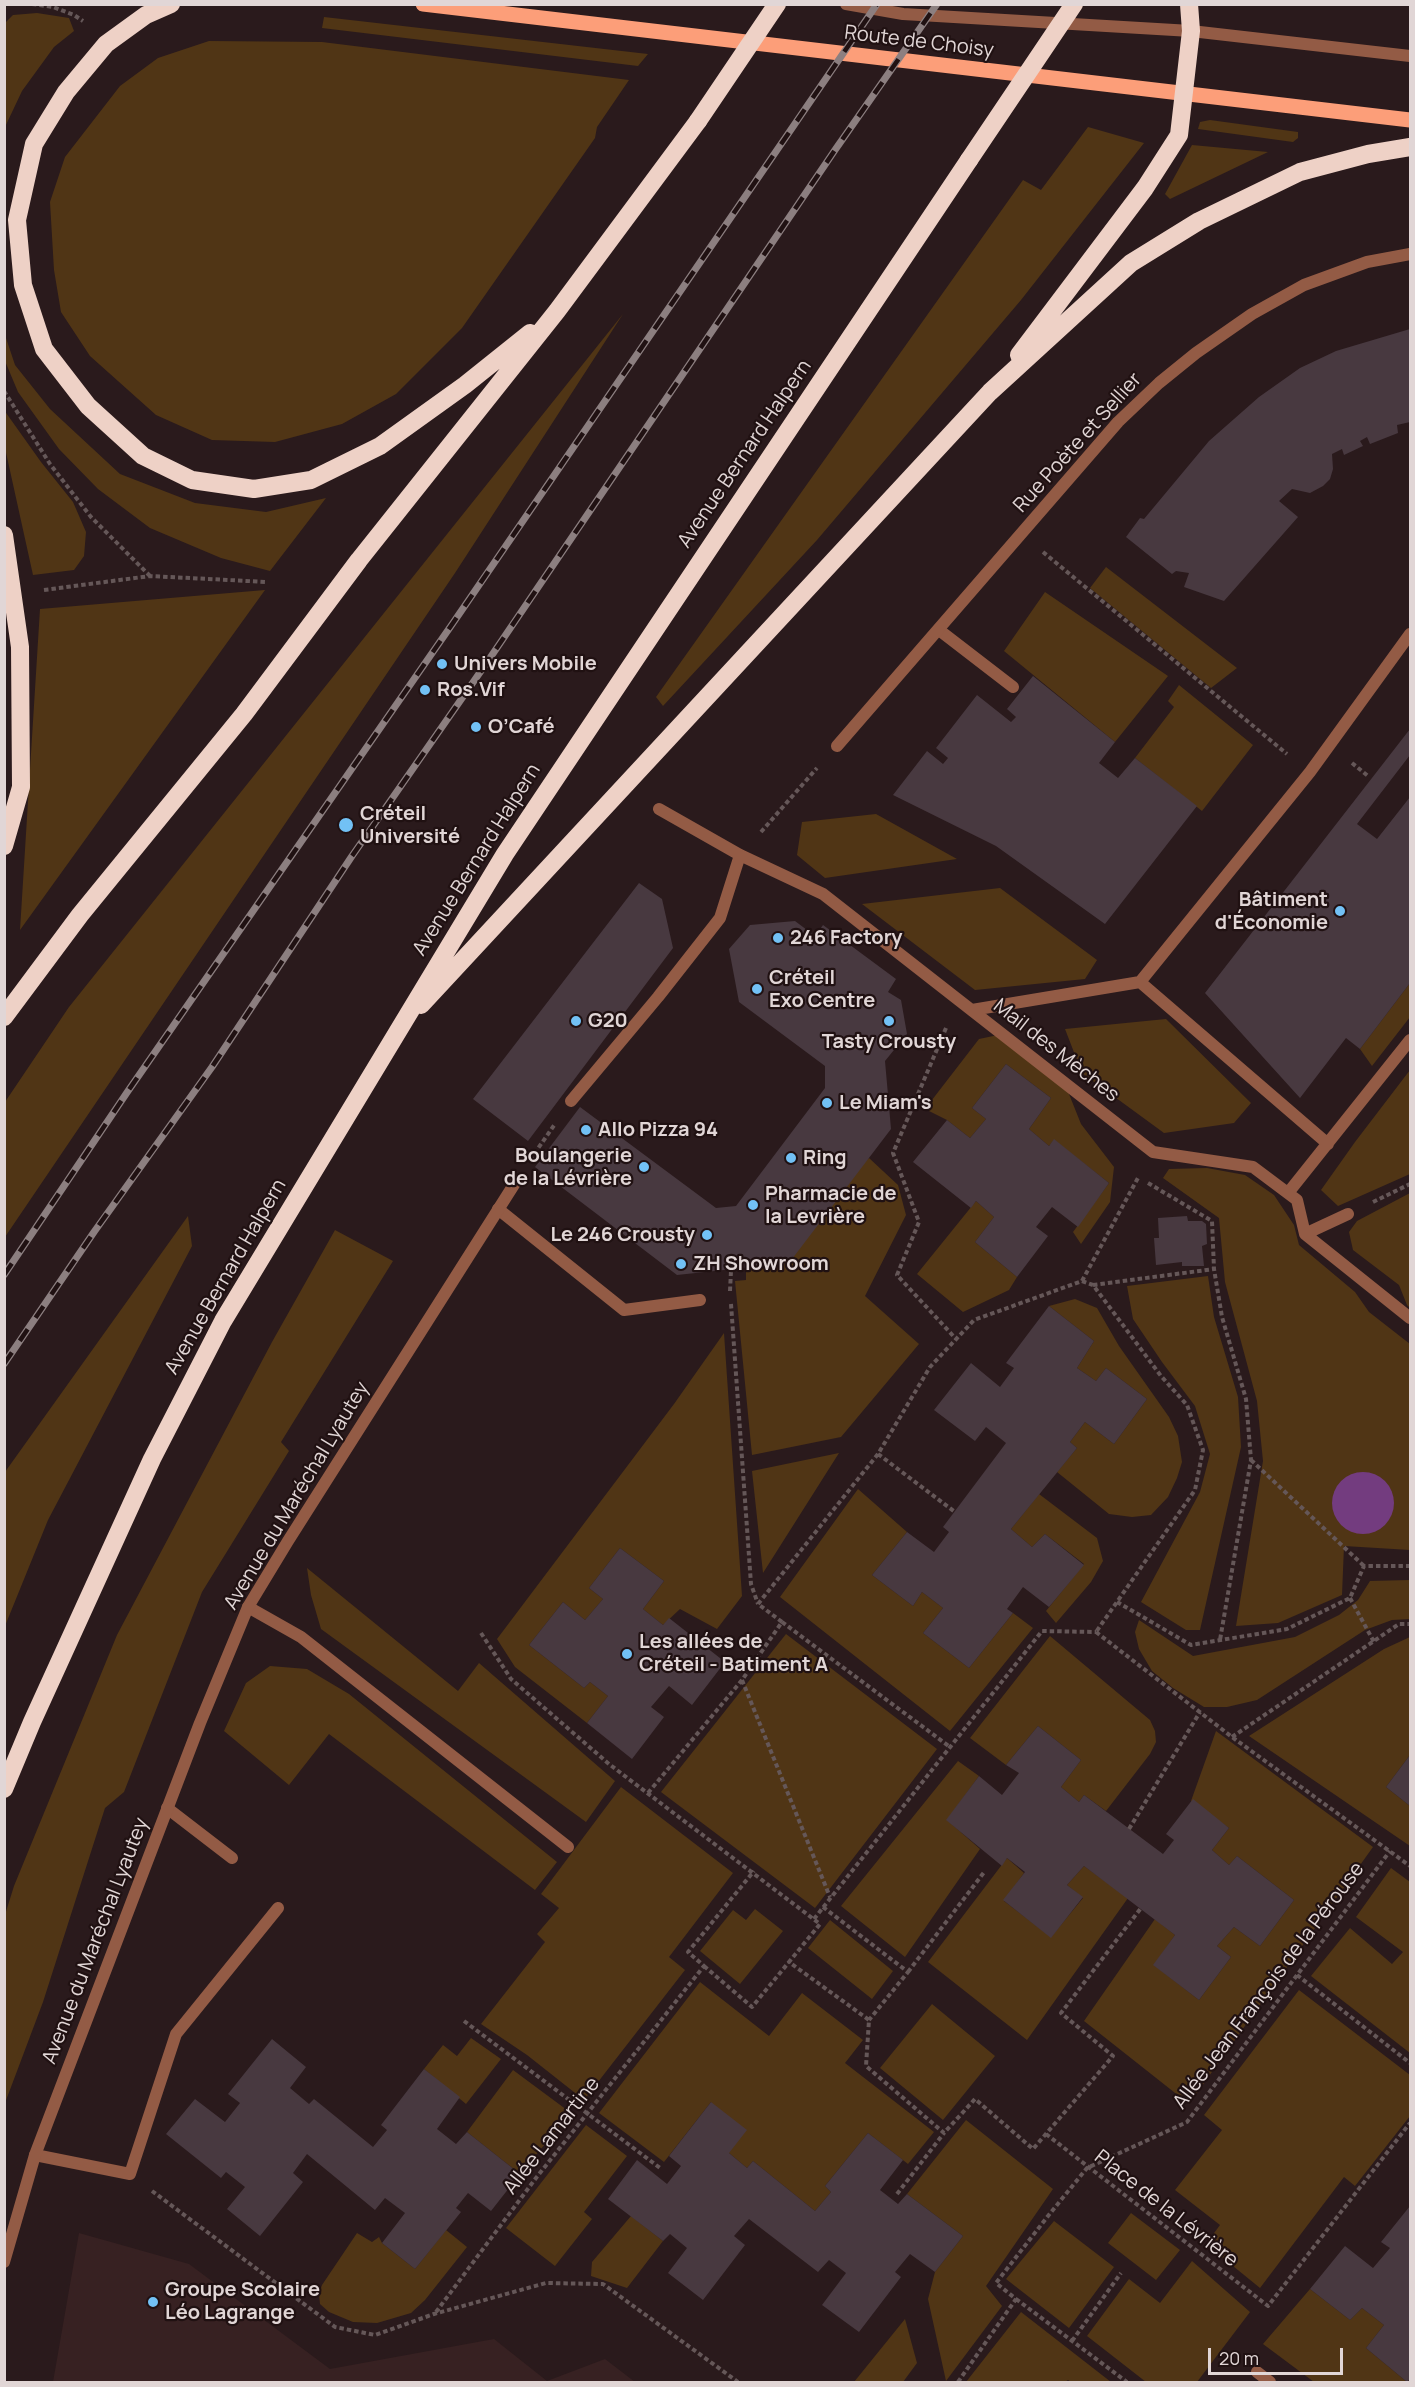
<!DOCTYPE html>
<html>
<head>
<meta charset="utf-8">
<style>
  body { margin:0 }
  #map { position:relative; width:1415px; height:2387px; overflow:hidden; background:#2a1a1c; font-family:Manrope,sans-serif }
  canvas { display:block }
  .frame { position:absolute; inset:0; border:6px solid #e1d6d6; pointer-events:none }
  .scale { position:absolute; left:1208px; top:2348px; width:135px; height:27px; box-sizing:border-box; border:3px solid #e1d6d6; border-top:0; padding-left:8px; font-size:18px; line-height:21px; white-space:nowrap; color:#e1d6d6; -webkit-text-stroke:4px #201112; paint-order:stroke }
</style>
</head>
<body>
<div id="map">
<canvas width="1415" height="2387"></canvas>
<div class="frame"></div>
<div class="scale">20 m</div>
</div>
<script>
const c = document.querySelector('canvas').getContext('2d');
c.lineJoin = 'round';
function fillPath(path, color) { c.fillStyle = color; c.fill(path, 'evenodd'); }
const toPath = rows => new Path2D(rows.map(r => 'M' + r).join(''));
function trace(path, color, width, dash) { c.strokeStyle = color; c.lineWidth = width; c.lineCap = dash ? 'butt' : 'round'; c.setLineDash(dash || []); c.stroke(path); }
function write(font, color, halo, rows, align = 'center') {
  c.font = font + ' Manrope,sans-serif'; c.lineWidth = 4.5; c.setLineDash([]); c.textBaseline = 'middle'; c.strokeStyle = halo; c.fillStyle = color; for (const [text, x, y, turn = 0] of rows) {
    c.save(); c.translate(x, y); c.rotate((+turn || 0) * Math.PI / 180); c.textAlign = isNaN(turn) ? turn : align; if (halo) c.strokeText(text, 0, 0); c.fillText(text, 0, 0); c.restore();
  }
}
fillPath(toPath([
  [79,2233,189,2264,330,2369,494,2339,547,2381,605,2359,635,2382,53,2382]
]), '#372122');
fillPath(toPath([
  [37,13,69,18,74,31,54,47,22,91,5,127,5,23,13,15],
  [324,17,648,54,638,66,322,28],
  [209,41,322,42,629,80,597,127,595,138,462,328,396,394,342,424,275,442,212,440,156,415,90,356,61,312,54,270,50,202,65,157,120,86,158,58],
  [1210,120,1298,132,1298,138,1293,142,1198,129,1200,122],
  [1088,127,1144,143,1021,300,817,540,663,706,656,697,1023,180,1041,190],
  [1192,145,1268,152,1170,199,1165,194],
  [623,314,455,573,5,1237,5,1102,69,1007],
  [5,335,15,365,50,409,120,474,195,503,266,512,326,498,270,571,221,558,150,528,98,489,59,449,18,392,5,361],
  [4,410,41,462,73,502,86,532,84,556,74,570,33,575,5,448],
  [1106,567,1237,668,1211,688,1090,588],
  [265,590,20,930,40,609],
  [1045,592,1168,676,1115,742,1004,651],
  [1179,685,1253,745,1202,811,1135,758,1174,707,1168,701],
  [876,814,957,859,825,878,797,855,802,822],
  [1000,888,1097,960,1085,979,975,990,862,904],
  [1410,983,1410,1017,1372,1066,1360,1049],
  [1166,1019,1251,1103,1234,1123,1164,1133,1082,1073,1065,1029],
  [998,1035,1067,1089,1081,1124,1114,1167,1110,1202,1081,1244,1073,1232,1109,1183,1054,1140,1049,1146,1029,1129,1051,1098,1006,1064,972,1108,986,1119,970,1138,947,1120,925,1109,979,1039],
  [1410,1070,1410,1174,1338,1206,1321,1190,1355,1142],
  [869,1158,898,1185,906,1215,865,1296,919,1344,841,1437,752,1455,735,1281,746,1280,746,1267],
  [1207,1168,1245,1175,1274,1195,1294,1225,1299,1245,1355,1292,1369,1312,1410,1344,1410,1550,1344,1546,1342,1595,1278,1623,1236,1626,1263,1461,1257,1401,1225,1282,1219,1218,1163,1178,1169,1169],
  [1410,1193,1410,1308,1407,1305,1399,1285,1353,1250,1349,1232,1357,1221],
  [976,1201,994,1217,975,1242,1017,1277,1009,1290,963,1312,917,1274],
  [188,1216,192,1246,48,1520,5,1626,5,1472],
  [335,1230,393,1261,281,1442,289,1451,202,1592,124,1792,105,1808,43,2002,5,2103,4,1918,14,1886,117,1635,272,1342],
  [1208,1276,1214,1317,1238,1397,1241,1447,1200,1630,1186,1630,1141,1602,1200,1492,1210,1454,1195,1406,1162,1362,1133,1319,1127,1286],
  [1075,1299,1097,1308,1119,1346,1169,1417,1178,1436,1182,1462,1177,1478,1168,1497,1151,1515,1132,1517,1109,1514,1057,1472,1077,1448,1070,1442,1085,1422,1114,1444,1147,1399,1106,1368,1096,1381,1077,1368,1094,1341,1049,1306],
  [724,1333,742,1596,717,1629,680,1609,663,1625,643,1609,664,1581,620,1548,589,1588,603,1599,585,1620,563,1602,529,1645,584,1688,590,1682,608,1696,587,1723,515,1667,497,1639,674,1404],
  [839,1453,763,1573,752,1471],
  [858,1489,907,1532,872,1575,913,1606,922,1592,943,1608,923,1633,969,1668,1013,1613,1033,1628,950,1731,780,1597],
  [1039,1494,1097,1538,1103,1561,1091,1582,1056,1623,1046,1611,1084,1564,1045,1534,1032,1547,1011,1529],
  [307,1568,458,1691,479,1663,615,1781,586,1822,321,1629,311,1595],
  [1410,1580,1410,1619,1392,1620,1365,1630,1257,1700,1227,1707,1204,1707,1173,1688,1152,1671,1139,1649,1135,1632,1139,1620,1193,1656,1295,1637,1339,1615,1358,1600,1370,1581],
  [786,1634,937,1749,815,1908,661,1792],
  [1050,1636,1150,1720,1155,1731,1156,1742,1150,1754,1106,1811,1084,1795,1079,1802,1061,1787,1081,1760,1038,1726,1006,1765,970,1738],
  [1410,1637,1410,1755,1386,1787,1410,1806,1410,1846,1249,1736,1384,1649],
  [270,1666,307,1669,349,1694,557,1862,535,1890,329,1734,289,1785,224,1731,246,1683],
  [1216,1731,1373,1847,1189,2104,1084,2021,1155,1919,1175,1935,1154,1965,1199,2000,1231,1957,1217,1946,1234,1927,1260,1946,1294,1900,1237,1856,1229,1865,1212,1850,1229,1828,1191,1801],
  [958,1761,979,1776,947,1820,980,1849,905,1957,841,1906],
  [621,1787,733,1873,669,1957,685,1970,584,2100,527,2055,481,2024,545,1942,537,1934,559,1908,541,1894],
  [1007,1858,1024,1873,1004,1901,1051,1937,1083,1898,1067,1885,1084,1866,1128,1898,1027,2040,928,1962],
  [1391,1868,1410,1882,1410,2053,1311,1976,1350,1928,1392,1964,1403,1952,1356,1917],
  [755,1909,783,1931,740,1984,700,1951,733,1910,746,1920],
  [830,1920,893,1971,872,1999,808,1948],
  [700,1982,769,2036,802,1993,863,2040,845,2063,934,2132,908,2164,868,2133,825,2186,831,2192,815,2211,753,2161,747,2168,729,2153,711,2102,664,2162,599,2113],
  [1299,1990,1410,2075,1410,2116,1355,2186,1344,2177,1260,2288,1206,2244,1220,2225,1175,2190,1222,2130,1204,2115],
  [932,2004,995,2056,943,2120,880,2068],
  [471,2038,501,2059,466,2104,424,2069,443,2045,457,2056],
  [513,2070,571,2113,520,2174,467,2132],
  [966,2120,1053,2189,986,2286,1002,2306,946,2381,928,2299,935,2272,963,2236,907,2194],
  [586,2125,627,2156,584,2212,592,2219,555,2266,506,2228],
  [1131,2213,1180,2250,1156,2280,1108,2243],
  [631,2216,663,2241,627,2288,591,2276,592,2262],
  [1054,2221,1114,2267,1069,2328,1006,2279],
  [446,2230,467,2247,425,2300,411,2313,377,2323,353,2322,329,2312,320,2304,319,2294,322,2285,357,2233,372,2242,379,2237,382,2243,415,2269],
  [1192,2261,1250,2312,1197,2382,1146,2382,1087,2336,1129,2279,1160,2303],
  [1310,2289,1350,2320,1362,2308,1384,2325,1366,2348,1407,2382,1314,2382,1263,2344],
  [1021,2312,1111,2382,1071,2382,1068,2380,1065,2382,966,2382],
  [905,2319,917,2363,903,2382,854,2382]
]), '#503515');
fillPath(toPath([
  '1332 1503a31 31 0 1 1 62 0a31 31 0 1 1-62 0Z'
]), '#733c7f');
fillPath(toPath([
  [1410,329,1410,422,1397,425,1398,433,1370,444,1367,437,1360,441,1363,446,1344,455,1342,449,1332,454,1333,469,1330,479,1323,486,1310,493,1292,489,1279,501,1298,517,1224,601,1184,587,1189,573,1176,571,1172,574,1126,537,1140,518,1144,519,1209,441,1259,397,1300,368,1336,351],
  [1033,676,1115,742,1099,763,1118,778,1135,758,1197,806,1105,924,996,846,893,795,927,751,943,764,948,758,936,748,977,695,1011,722,1016,717,1007,709],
  [1410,729,1410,755,1357,824,1377,839,1410,797,1410,983,1360,1049,1346,1038,1300,1098,1205,993],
  [639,883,662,899,673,948,528,1141,473,1099],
  [795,921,815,936,823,925,896,979,888,992,901,1000,907,1034,885,1061,891,1129,789,1263,677,1275,535,1167,580,1107,716,1208,736,1206,825,1088,825,1066,739,1002,729,949,750,925],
  [1006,1064,1051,1098,1029,1129,1049,1146,1054,1139,1109,1183,1078,1227,1052,1207,1036,1227,1048,1236,1017,1277,975,1242,994,1217,976,1201,971,1208,913,1162,947,1120,970,1138,986,1119,972,1108],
  [1187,1216,1188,1221,1202,1221,1206,1224,1207,1244,1202,1246,1204,1266,1182,1266,1182,1262,1156,1265,1154,1238,1159,1238,1158,1218],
  [1049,1306,1094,1341,1077,1368,1096,1381,1106,1368,1147,1399,1114,1444,1085,1422,1070,1442,1077,1448,1011,1529,1032,1547,1045,1534,1084,1565,1049,1607,1023,1587,1007,1609,1013,1613,969,1668,923,1633,943,1608,922,1592,913,1606,872,1575,907,1532,934,1552,949,1532,943,1527,1006,1443,986,1427,975,1441,934,1410,971,1363,1000,1387,1014,1368,1006,1363],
  [620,1548,664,1581,643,1609,663,1625,669,1618,725,1662,692,1705,669,1686,651,1707,664,1717,632,1759,587,1723,608,1696,590,1682,584,1688,529,1645,563,1602,585,1620,603,1599,589,1588],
  [1038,1726,1081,1760,1061,1787,1079,1802,1084,1795,1163,1854,1174,1840,1166,1834,1193,1799,1229,1828,1212,1850,1229,1865,1237,1856,1294,1900,1260,1946,1234,1927,1217,1946,1231,1957,1199,2000,1153,1965,1175,1935,1084,1866,1067,1885,1083,1897,1051,1938,1003,1900,1025,1872,1007,1858,1002,1866,946,1820,979,1776,1002,1795,1019,1773,1006,1765],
  [1410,1755,1410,1806,1386,1787],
  [272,2039,306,2067,290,2088,309,2104,314,2099,373,2147,387,2130,381,2125,424,2069,460,2097,437,2129,456,2144,467,2132,520,2174,491,2211,468,2193,456,2208,461,2212,415,2269,382,2243,405,2213,385,2198,375,2210,307,2154,293,2173,303,2182,260,2236,227,2209,245,2187,226,2172,221,2178,166,2134,195,2099,225,2122,240,2103,228,2094],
  [711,2102,747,2130,729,2153,747,2168,753,2161,815,2211,831,2192,825,2186,868,2133,903,2160,880,2190,898,2204,907,2194,963,2236,935,2272,910,2254,895,2272,901,2277,859,2332,822,2305,846,2273,829,2260,818,2272,749,2219,734,2236,745,2245,703,2300,668,2273,687,2248,670,2234,663,2241,608,2199,637,2160,667,2184,681,2166,669,2156],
  [1410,2206,1410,2379,1407,2382,1366,2348,1384,2325,1362,2308,1350,2320,1310,2289,1345,2246,1373,2268,1390,2248,1381,2242]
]), '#483940');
trace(toPath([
  [32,4,53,7,74,15,83,21],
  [4,391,50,464,91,517,150,576],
  [1043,552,1287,754],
  [44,590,150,576,267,582],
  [1352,763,1368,776],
  [761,832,817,768],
  [946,1028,893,1153,919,1222,897,1275,956,1339],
  [530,1160,555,1124],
  [1148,1183,1212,1221,1214,1269,1222,1317,1246,1399,1251,1460,1220,1640],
  [1373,1202,1410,1184],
  [1082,1281,1093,1285,1161,1376,1187,1405,1203,1450,1195,1490,1096,1632],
  [1082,1281,1139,1176],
  [1093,1285,1214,1269],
  [730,1291,731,1271],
  [731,1304,751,1584,758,1604],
  [878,1454,955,1512],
  [1251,1460,1364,1566],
  [1350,1598,1374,1642],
  [1117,1602,1191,1645,1287,1629,1350,1598,1364,1566,1410,1566],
  [782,1622,950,1747],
  [1096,1632,1232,1737,1410,1866],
  [481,1633,511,1679,609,1764,820,1924,789,1962,869,2020,866,2066,944,2133,975,2099,1033,2149,1113,2056,1061,2013,1141,1908],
  [742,1680,830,1897],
  [1232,1737,1399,1624,1410,1624],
  [648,1793,742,1680,782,1622,758,1604,878,1454,930,1367,974,1320,1082,1281],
  [1129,1829,1200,1712],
  [823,1907,908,1972,869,2020],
  [814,1919,1042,1631,1096,1632],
  [704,1966,752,2007,789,1962],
  [908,1972,985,1871],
  [1297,1975,1410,2063],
  [464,2021,660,2168],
  [1046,2134,1268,2306,1410,2123],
  [152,2191,335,2327,375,2335,434,2314,546,2283,603,2284,738,2382],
  [897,2194,944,2133],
  [1016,2299,1127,2382],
  [436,2312,536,2178,704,1966,688,1952,754,1871],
  [1072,2341,1121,2273],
  [958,2382,1016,2299,996,2283,1048,2216,1087,2168,1187,2122,1390,1851]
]), '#655758', 4, [4.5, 3]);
trace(toPath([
  [846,4,903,14,1191,31,1410,56],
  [939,630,1013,687],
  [498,1209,624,1310,700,1300],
  [248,1607,301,1637,568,1847],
  [167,1808,232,1858],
  [35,2155,130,2174,176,2034,278,1908],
  [1257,2372,1270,2382]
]), '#935b45', 12);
trace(toPath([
  [837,746,1118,422,1159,383,1196,353,1252,314,1304,285,1367,262,1410,254],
  [659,809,740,855,823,894,1153,1152,1253,1167,1297,1200,1305,1234,1410,1318],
  [1140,982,1328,1144],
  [972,1010,1140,982,1310,772,1410,634],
  [571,1101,658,997,720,918,740,855],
  [1288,1193,1410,1040],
  [1305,1234,1348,1214],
  [4,2262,35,2155,200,1723,248,1607,288,1541,515,1183]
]), '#935b45', 12);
trace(toPath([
  [423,4,1410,120]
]), '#fc9e79', 15);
trace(toPath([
  [171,4,146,15,106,44,66,92,34,144,17,220,23,285,44,349,88,406,143,456,192,480,254,489,311,480,380,446,465,385,530,333],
  [1019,355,1145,188,1179,135,1191,31,1189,4],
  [4,535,20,647,21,787,4,846],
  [421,1005,990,392,1131,263,1199,221,1300,172,1368,154,1410,147],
  [4,1017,80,915,244,714,359,560,557,311,698,121],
  [4,1789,32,1722,152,1459,223,1321,505,854,969,160]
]), '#eed1c6', 18);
const rail = toPath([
  [4,1275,128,1091,453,623,877,4],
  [4,1364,94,1232,212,1067,352,856,490,658,835,150,937,4]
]);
trace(rail, '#8c7f80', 7);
trace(rail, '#201112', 4.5, [14]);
trace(toPath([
  [698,121,777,4],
  [969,160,1074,4]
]), '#eed1c6', 18);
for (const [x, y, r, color] of [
  [442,664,6,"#72c1f5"],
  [425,690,6,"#72c1f5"],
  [476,727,6,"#72c1f5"],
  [346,825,8,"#72c1f5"],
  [1340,911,6,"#72c1f5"],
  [778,938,6,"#72c1f5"],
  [757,989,6,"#72c1f5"],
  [576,1021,6,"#72c1f5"],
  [889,1021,6,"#72c1f5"],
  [827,1103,6,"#72c1f5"],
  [586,1130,6,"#72c1f5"],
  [791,1158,6,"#72c1f5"],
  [644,1167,6,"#72c1f5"],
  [753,1205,6,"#72c1f5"],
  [707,1235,6,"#72c1f5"],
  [681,1264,6,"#72c1f5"],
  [627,1654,6,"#72c1f5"],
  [153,2302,6,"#72c1f5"]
]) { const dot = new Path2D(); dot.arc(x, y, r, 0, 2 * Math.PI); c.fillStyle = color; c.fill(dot); trace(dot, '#201112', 2); }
write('20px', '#e1d6d6', '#201112', [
  ["Route de Choisy",919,42,7],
  ["Rue Poète et Sellier",1078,443,-48],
  ["Avenue Bernard Halpern",745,454,-56],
  ["Avenue Bernard Halpern",477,860,-58],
  ["Mail des Mèches",1056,1051,38],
  ["Avenue Bernard Halpern",226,1277,-60],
  ["Avenue du Maréchal Lyautey",297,1496,-59],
  ["Avenue du Maréchal Lyautey",96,1941,-69],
  ["Allée Jean François de la Pérouse",1269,1986,-53],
  ["Allée Lamartine",552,2136,-52],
  ["Place de la Lévrière",1166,2209,38]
]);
write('bold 20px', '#e1d6d6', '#201112', [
  ["Univers Mobile",454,664],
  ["Ros.Vif",437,690],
  ["O’Café",488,727],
  ["Créteil",360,814],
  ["Université",360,837],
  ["Bâtiment",1328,900,"right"],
  ["d'Économie",1328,923,"right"],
  ["246 Factory",790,938],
  ["Créteil",769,978],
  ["Exo Centre",769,1001],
  ["G20",588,1021],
  ["Tasty Crousty",889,1042,"center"],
  ["Le Miam's",839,1103],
  ["Allo Pizza 94",598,1130],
  ["Boulangerie",632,1156,"right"],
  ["de la Lévrière",632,1179,"right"],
  ["Ring",803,1158],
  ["Pharmacie de",765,1194],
  ["la Levrière",765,1217],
  ["Le 246 Crousty",695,1235,"right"],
  ["ZH Showroom",693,1264],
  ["Les allées de",639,1642],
  ["Créteil - Batiment A",639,1665],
  ["Groupe Scolaire",165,2290],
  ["Léo Lagrange",165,2313]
], 'left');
</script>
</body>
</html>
